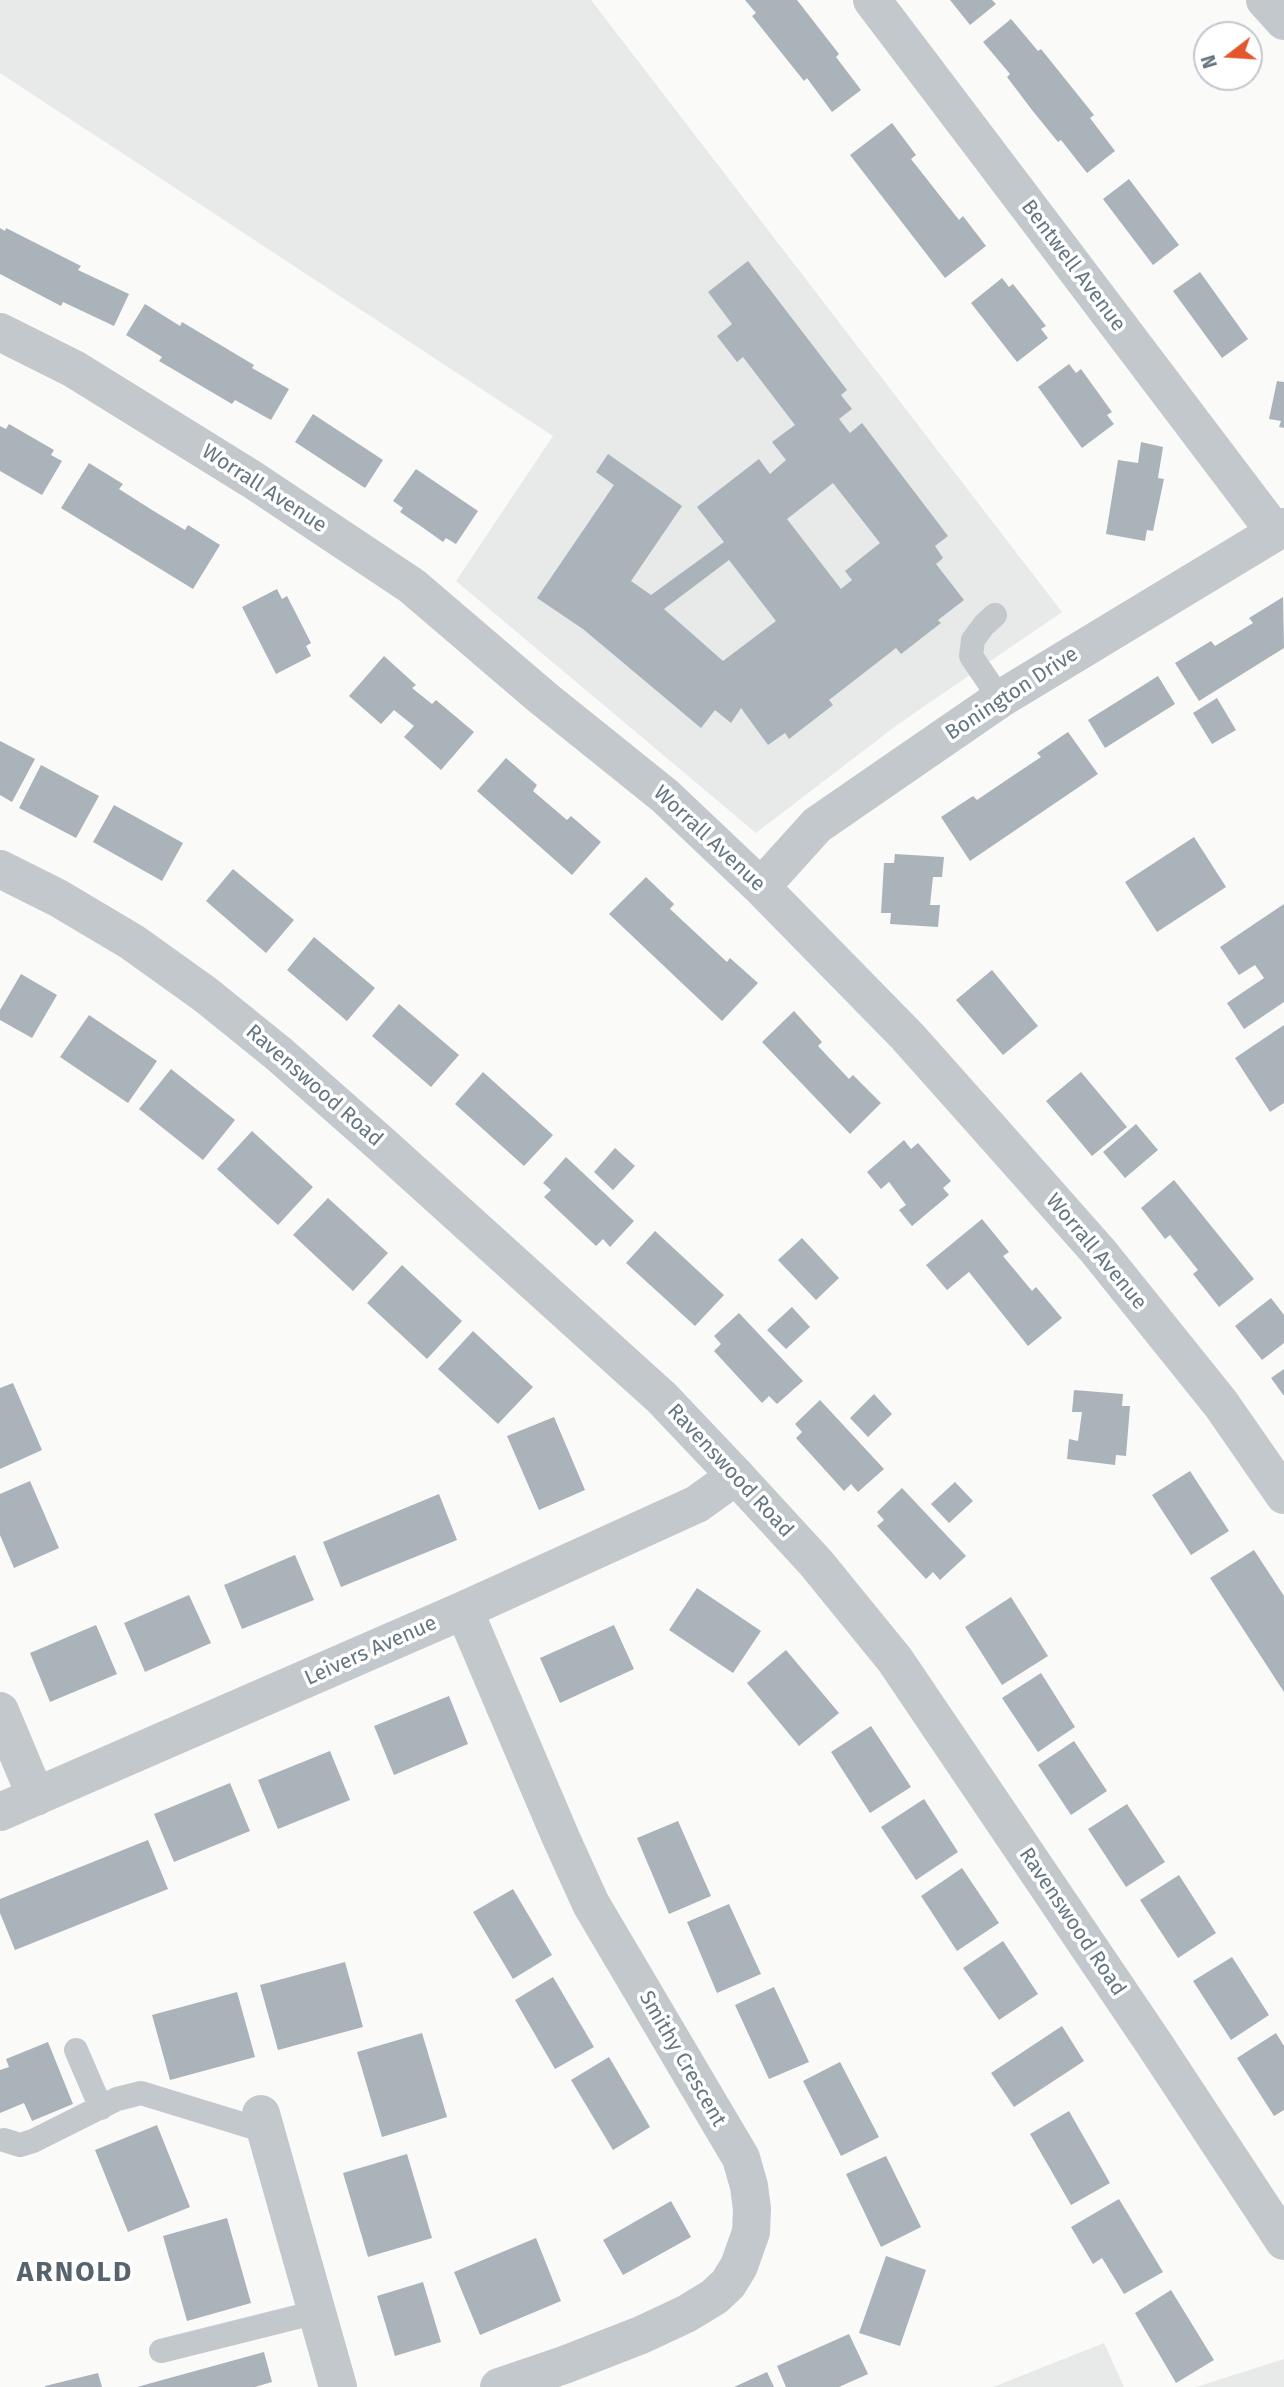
<!DOCTYPE html>
<html>
<head>
<meta charset="utf-8">
<style>
  body { margin:0 }
  #map { position:relative; width:1284px; height:2387px; overflow:hidden; background:#fafaf8; font-family:"Fira Sans",sans-serif }
  canvas { display:block }
  .north { position:absolute; left:1193px; top:21px; width:70px; height:70px; box-sizing:border-box; background:#fff; border:2px solid #c1c8cd; border-radius:50%; rotate:253deg; font-size:19px; font-weight:700; line-height:28px; text-align:center; color:#657683 }
  .north::after { content:''; display:block; margin:auto; width:24px; height:32px; background:#e4572e; clip-path:polygon(50% 0,100% 100%,50% 72%,0 100%) }
</style>
</head>
<body>
<div id="map">
<canvas width="1284" height="2387"></canvas>
<div class="north">N</div>
</div>
<script>
const c = document.querySelector('canvas').getContext('2d');
c.lineJoin = 'round';
function fillPath(path, color) { c.fillStyle = color; c.fill(path, 'evenodd'); }
const toPath = rows => new Path2D(rows.map(r => 'M' + r).join(''));
function trace(path, color, width, dash) { c.strokeStyle = color; c.lineWidth = width; c.lineCap = dash ? 'butt' : 'round'; c.setLineDash(dash || []); c.stroke(path); }
function write(font, color, halo, rows, align = 'center') {
  c.font = font + ' "Fira Sans",sans-serif'; c.lineWidth = 7; c.setLineDash([]); c.textBaseline = 'middle'; c.strokeStyle = halo; c.fillStyle = color; for (const [text, x, y, turn = 0] of rows) {
    c.save(); c.translate(x, y); c.rotate((+turn || 0) * Math.PI / 180); c.textAlign = isNaN(turn) ? turn : align; if (halo) c.strokeText(text, 0, 0); c.fillText(text, 0, 0); c.restore();
  }
}
fillPath(toPath([
  [0,0,591,0,1062,612,897,725,756,833,456,581,553,436,0,73],
  [1104,2343,1124,2387,993,2387],
  [1284,2359,1284,2387,1196,2387]
]), '#e8e9e9');
fillPath(toPath([
  [745,0,797,0,839,54,836,57,861,90,832,112,807,78,804,81,752,16,756,13],
  [950,0,992,0,996,4,970,25],
  [1011,19,1038,51,1041,49,1094,115,1090,118,1115,151,1087,173,1061,140,1058,142,1032,110,1007,77,1010,74,983,42],
  [892,123,916,155,911,159,959,220,963,216,986,246,945,278,850,155],
  [1129,179,1179,245,1153,265,1103,199],
  [0,228,5,231,6,228,81,266,78,270,129,294,114,326,63,302,61,306,0,274],
  [748,261,847,390,841,395,852,409,839,419,850,433,862,423,948,536,935,546,943,558,936,564,964,600,938,620,941,623,901,654,896,648,829,700,833,705,789,739,785,733,768,745,741,708,731,723,715,710,701,728,583,629,537,598,614,485,596,472,608,454,682,506,631,581,651,595,724,542,697,507,759,459,770,474,786,460,772,442,795,425,743,357,737,362,717,336,732,324,708,292],
  [833,483,880,543,845,571,852,580,841,589,787,519],
  [729,560,776,621,723,661,664,609],
  [1200,272,1248,339,1222,358,1173,291],
  [1002,278,1009,287,1013,284,1046,326,1041,329,1048,338,1017,362,971,303],
  [145,304,180,326,182,322,254,365,252,368,289,389,271,420,235,400,232,404,159,361,162,357,126,335],
  [1069,364,1076,373,1081,369,1112,412,1107,415,1114,424,1082,448,1038,387],
  [1277,381,1284,382,1284,428,1279,427,1281,421,1269,419],
  [313,414,383,460,365,488,295,442],
  [9,424,54,450,51,455,62,461,42,495,0,471,0,426,6,429],
  [1141,442,1163,447,1158,478,1164,479,1153,531,1147,530,1145,541,1106,534,1118,460,1138,463],
  [89,463,123,484,119,489,152,510,185,530,188,525,220,545,193,589,61,508],
  [416,469,478,511,456,544,446,538,443,542,422,527,400,512,403,508,393,501],
  [277,589,282,599,287,596,311,643,306,646,311,656,276,674,242,607],
  [1283,597,1284,648,1199,701,1175,663,1211,641,1215,646,1253,623,1249,618],
  [384,656,416,685,412,688,432,704,436,700,474,732,441,770,404,737,414,726,394,710,381,724,349,696],
  [1158,676,1175,704,1105,748,1088,720],
  [1217,698,1236,730,1212,744,1193,713],
  [1068,732,1098,774,970,861,941,817,973,796,977,800,1008,779,1041,757,1037,753],
  [0,741,35,759,12,802,0,795],
  [506,758,537,785,533,791,567,820,571,816,601,842,572,875,477,791],
  [41,765,99,796,76,838,19,808],
  [114,805,183,843,162,881,93,842],
  [1194,837,1226,887,1157,932,1125,882],
  [895,854,944,857,942,877,933,877,930,905,940,905,938,927,890,924,891,913,881,913,884,863,894,863],
  [233,869,294,920,266,953,206,901],
  [646,877,674,904,670,909,727,962,730,958,758,983,722,1021,609,914],
  [1284,904,1284,1002,1244,1029,1227,1003,1264,978,1255,965,1239,975,1220,947],
  [314,937,375,988,347,1021,287,970],
  [992,970,1038,1026,1003,1055,956,1000],
  [21,974,57,995,32,1038,0,1020,0,1010],
  [399,1004,459,1055,431,1087,372,1036],
  [794,1011,822,1042,818,1046,849,1079,853,1075,881,1103,850,1134,762,1042],
  [89,1015,157,1061,128,1103,60,1057],
  [1284,1025,1284,1103,1270,1112,1235,1058],
  [171,1069,235,1120,203,1160,139,1109],
  [483,1072,553,1135,524,1166,455,1104],
  [1081,1072,1127,1127,1092,1156,1046,1101],
  [1136,1124,1158,1150,1125,1178,1103,1152],
  [252,1131,313,1187,278,1225,217,1169],
  [904,1140,911,1149,918,1143,951,1181,943,1188,949,1195,912,1226,899,1210,906,1205,889,1182,881,1189,867,1172],
  [615,1148,635,1166,613,1190,594,1172],
  [566,1157,634,1221,610,1247,603,1239,596,1246,544,1197,551,1190,543,1183],
  [1174,1180,1254,1279,1219,1307,1193,1274,1198,1270,1170,1235,1165,1239,1141,1208],
  [328,1198,388,1253,353,1291,293,1235],
  [982,1219,1009,1252,1003,1256,1032,1291,1036,1287,1062,1318,1028,1346,969,1272,947,1290,926,1265],
  [655,1231,724,1295,695,1326,626,1263],
  [802,1238,839,1278,816,1300,778,1260],
  [402,1265,462,1321,427,1359,367,1303],
  [1271,1298,1284,1315,1284,1343,1262,1360,1235,1326],
  [792,1307,810,1327,786,1349,767,1330],
  [739,1313,803,1381,777,1404,769,1396,762,1403,714,1351,721,1344,714,1336],
  [473,1331,533,1387,498,1424,438,1369],
  [1284,1369,1284,1396,1271,1378],
  [13,1383,42,1450,0,1469,0,1388],
  [1074,1390,1123,1394,1122,1406,1130,1406,1126,1456,1116,1455,1115,1465,1067,1459,1069,1439,1078,1441,1082,1412,1072,1412],
  [874,1394,892,1414,868,1437,850,1418],
  [820,1400,884,1469,858,1492,851,1484,844,1491,796,1438,802,1432,795,1424],
  [554,1417,585,1490,539,1510,507,1436],
  [1190,1471,1229,1531,1191,1555,1152,1495],
  [30,1481,59,1548,14,1568,0,1535,0,1494],
  [955,1482,973,1501,949,1523,931,1504],
  [902,1488,966,1556,940,1580,933,1572,926,1579,877,1526,884,1520,877,1512],
  [439,1494,457,1540,341,1587,323,1542],
  [1254,1550,1284,1596,1284,1692,1210,1578],
  [295,1555,314,1600,242,1629,224,1585],
  [697,1588,761,1631,733,1673,669,1630],
  [189,1595,211,1643,145,1672,124,1623],
  [1011,1597,1048,1656,1002,1685,965,1627],
  [96,1625,117,1674,50,1702,30,1653],
  [614,1625,634,1669,560,1703,540,1658],
  [786,1650,839,1713,799,1746,747,1683],
  [1041,1673,1075,1727,1038,1752,1002,1698],
  [449,1696,468,1744,394,1775,374,1726],
  [871,1726,911,1787,870,1813,831,1752],
  [1074,1741,1107,1791,1071,1815,1038,1765],
  [330,1751,350,1800,278,1829,258,1780],
  [230,1783,250,1831,174,1862,154,1814],
  [924,1799,958,1852,916,1880,881,1827],
  [1127,1804,1165,1862,1126,1887,1088,1829],
  [678,1821,711,1896,669,1914,637,1838],
  [148,1840,168,1889,15,1950,0,1913,0,1899],
  [962,1868,999,1923,957,1951,921,1896],
  [1179,1875,1216,1933,1178,1958,1140,1900],
  [513,1889,552,1955,513,1979,473,1912],
  [729,1904,761,1974,717,1993,687,1922],
  [1003,1941,1038,1994,999,2020,963,1968],
  [1232,1957,1269,2015,1231,2040,1193,1981],
  [345,1962,363,2027,278,2050,260,1985],
  [553,1977,594,2047,555,2069,515,2000],
  [774,1987,809,2062,769,2079,735,2005],
  [237,1992,255,2057,170,2080,152,2015],
  [1062,2026,1084,2061,1014,2107,991,2073],
  [422,2033,447,2117,382,2137,357,2052],
  [1276,2033,1284,2046,1284,2110,1274,2116,1237,2058],
  [48,2042,73,2104,32,2121,24,2103,0,2113,0,2070,9,2067,6,2059],
  [609,2057,650,2127,613,2150,571,2080],
  [840,2062,879,2137,841,2156,803,2081],
  [1069,2111,1110,2183,1071,2205,1030,2134],
  [157,2125,190,2207,128,2232,95,2150],
  [407,2154,432,2238,368,2257,343,2173],
  [886,2156,921,2227,881,2247,846,2174],
  [1119,2199,1163,2272,1124,2294,1102,2258,1093,2264,1071,2227],
  [671,2201,691,2237,623,2275,603,2240],
  [227,2218,251,2303,187,2321,163,2236],
  [536,2238,561,2301,480,2335,454,2272],
  [886,2256,926,2270,900,2346,859,2333],
  [423,2282,441,2342,395,2356,377,2296],
  [1171,2290,1214,2360,1176,2383,1135,2313],
  [849,2334,868,2374,839,2387,786,2387,777,2366],
  [264,2352,272,2382,255,2387,137,2387],
  [767,2372,774,2387,734,2387],
  [98,2373,102,2387,45,2387,45,2386]
]), '#aab3b9');
trace(toPath([
  [995,615,984,625,973,640,971,656,1000,699],
  [76,2050,101,2108],
  [4,2140,20,2145,33,2141,117,2099,141,2093,265,2131],
  [161,2351,317,2312]
]), '#c3c8cc', 24);
trace(toPath([
  [872,0,1275,532],
  [0,332,74,369,253,480,412,586,543,698,665,796,761,887,907,1036,989,1128,1098,1251,1221,1404,1284,1495],
  [761,887,817,825,920,754,1000,699,1284,527],
  [464,1610,561,1838,591,1904,741,2158,749,2186,752,2209,751,2232,739,2266,728,2284,714,2297,686,2314,641,2335,564,2365,499,2387],
  [0,1711,36,1797],
  [0,1812,464,1610,697,1504,736,1476],
  [261,2114,338,2387]
]), '#c3c8cc', 38);
trace(toPath([
  [1265,0,1284,21],
  [0,869,58,898,132,942,206,995,279,1054,381,1144,662,1398,736,1476,816,1563,895,1660,1155,2045,1284,2241]
]), '#c3c8cc', 38);
write('21px', '#657683', '#fff', [
  ["Bentwell Avenue",1073,266,53],
  ["Worrall Avenue",264,489,33],
  ["Bonington Drive",1012,694,-33],
  ["Worrall Avenue",709,839,43],
  ["Ravenswood Road",314,1086,41],
  ["Worrall Avenue",1096,1252,50],
  ["Ravenswood Road",730,1471,47],
  ["Leivers Avenue",371,1651,-24],
  ["Ravenswood Road",1072,1922,56],
  ["Smithy Crescent",682,2059,60]
]);
c.letterSpacing = '2px';
write('bold 28px', '#57646e', '#fff', [
  ["ARNOLD",75,2273]
]);
c.letterSpacing = '0px';
</script>
</body>
</html>
